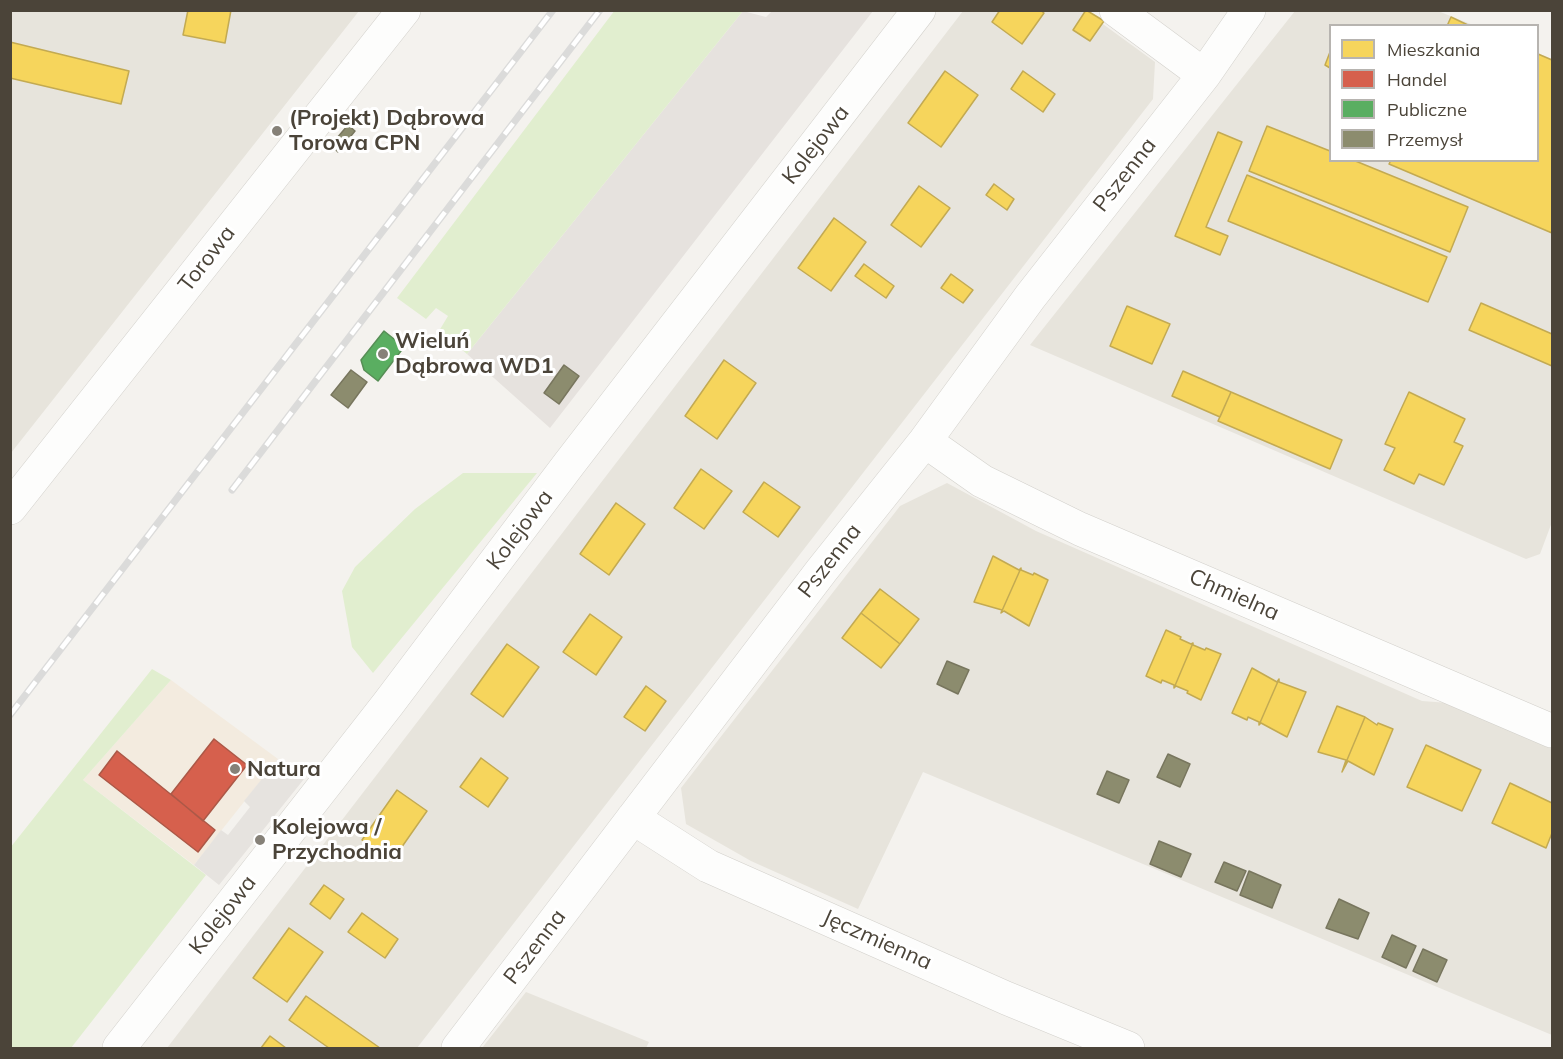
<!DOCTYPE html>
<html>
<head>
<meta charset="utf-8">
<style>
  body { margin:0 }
  #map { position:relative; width:1563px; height:1059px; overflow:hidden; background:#f4f2ee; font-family:Mulish,sans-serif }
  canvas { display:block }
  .frame { position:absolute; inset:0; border:12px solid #4b4439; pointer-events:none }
  .legend { position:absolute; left:1329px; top:24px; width:210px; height:138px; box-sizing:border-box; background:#fff; border:2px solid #b7b4b0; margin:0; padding:8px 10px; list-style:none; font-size:18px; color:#4b4439 }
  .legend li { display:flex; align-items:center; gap:12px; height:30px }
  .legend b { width:30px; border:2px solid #b7b4b0 }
</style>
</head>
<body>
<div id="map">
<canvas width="1563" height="1059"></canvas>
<div class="frame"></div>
<ul class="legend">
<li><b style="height:16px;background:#f6d55c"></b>Mieszkania</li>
<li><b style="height:16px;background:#d6604d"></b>Handel</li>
<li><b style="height:16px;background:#5aae61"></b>Publiczne</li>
<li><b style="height:16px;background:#8c8c6e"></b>Przemysł</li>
</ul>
</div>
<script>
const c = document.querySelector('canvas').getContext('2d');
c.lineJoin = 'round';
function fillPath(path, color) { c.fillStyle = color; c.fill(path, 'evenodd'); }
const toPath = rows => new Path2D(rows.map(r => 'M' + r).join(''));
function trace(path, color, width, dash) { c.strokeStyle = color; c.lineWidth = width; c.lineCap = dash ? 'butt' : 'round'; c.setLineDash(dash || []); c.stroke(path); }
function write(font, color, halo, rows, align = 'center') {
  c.font = font + ' Mulish,sans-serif'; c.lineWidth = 6; c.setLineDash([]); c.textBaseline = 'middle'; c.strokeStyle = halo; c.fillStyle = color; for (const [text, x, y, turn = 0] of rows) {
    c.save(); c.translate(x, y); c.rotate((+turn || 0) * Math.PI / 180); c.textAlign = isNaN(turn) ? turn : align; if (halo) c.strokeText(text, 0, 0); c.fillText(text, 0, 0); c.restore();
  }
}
fillPath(toPath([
  [11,11,359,11,11,453],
  [963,11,1085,11,1155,62,1153,99,417,1048,167,1048],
  [1295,11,1438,11,1473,25,1330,26,1330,160,1538,160,1538,53,1552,59,1552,522,1540,554,1526,559,1030,345],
  [947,483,1036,531,1422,701,1475,705,1552,737,1552,1035,923,772,858,909,751,861,686,824,681,788,900,506],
  [526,992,649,1042,646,1048,482,1048]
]), '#e7e4dc');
fillPath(toPath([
  [171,680,278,759,194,865,83,780]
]), '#f3ebdf');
fillPath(toPath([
  [743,11,766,17,772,11,873,11,550,428,467,354]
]), '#e6e2de');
fillPath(toPath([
  [615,10,743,11,467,354,439,331,448,316,436,308,426,319,397,298],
  [463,473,537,473,373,673,352,647,342,591,355,567,415,509],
  [152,669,171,680,83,780,206,875,71,1048,11,1048,10,848]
]), '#e1eecf');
fillPath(toPath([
  [278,759,304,779,219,885,194,865,221,830,228,835,250,807,244,801]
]), '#e6e3df');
const homes = toPath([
  [188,10,231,10,225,43,183,35,188,10],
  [1000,10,1040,10,1044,13,1022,44,992,22,1000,10],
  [1086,10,1104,21,1090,41,1073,30,1086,10],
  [1451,17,1470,26,1447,26,1451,17],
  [10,42,129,71,121,104,10,78,10,42],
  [1330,52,1330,68,1325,65,1330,52],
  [1538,54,1552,60,1552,233,1389,164,1391,160,1538,160,1538,54],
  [945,71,978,95,941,147,908,123,945,71],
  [1023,71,1055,94,1043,112,1011,89,1023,71],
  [1267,126,1330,151,1330,160,1353,160,1468,207,1450,252,1249,171,1267,126],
  [1218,132,1242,142,1206,227,1228,236,1220,255,1175,236,1218,132],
  [1247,175,1447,257,1428,302,1228,221,1247,175],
  [994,184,1014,199,1007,210,986,195,994,184],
  [919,186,950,208,921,247,891,225,919,186],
  [834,218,866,242,831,291,798,268,834,218],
  [864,264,894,286,886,298,855,276,864,264],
  [951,274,973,290,963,303,941,288,951,274],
  [1481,303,1552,334,1552,366,1469,330,1481,303],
  [1127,306,1170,324,1152,364,1110,346,1127,306],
  [724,360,756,383,717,439,685,416,724,360],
  [1183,371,1231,392,1220,417,1172,396,1183,371],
  [1231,392,1342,440,1330,469,1218,421,1231,392],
  [1409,392,1465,419,1454,442,1463,446,1444,485,1419,474,1414,484,1384,470,1395,448,1385,444,1409,392],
  [701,469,732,491,704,529,674,508,701,469],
  [764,482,800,507,778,537,743,512,764,482],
  [616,503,645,524,609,575,580,554,616,503],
  [993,556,1019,570,1021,568,1001,613,1002,610,974,602,993,556],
  [1021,568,1021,570,1033,575,1034,573,1048,580,1029,626,1004,611,1001,613,1021,568],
  [880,589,919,619,900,644,861,613,880,589],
  [861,613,900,644,881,668,842,638,861,613],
  [590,614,622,637,596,675,563,652,590,614],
  [1166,630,1181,637,1180,639,1191,644,1193,643,1174,688,1174,685,1162,680,1161,683,1146,676,1166,630],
  [1193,643,1193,645,1205,650,1206,648,1221,654,1201,700,1187,693,1188,691,1176,686,1174,688,1193,643],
  [507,644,539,667,503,717,471,694,507,644],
  [1252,668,1277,682,1279,679,1259,725,1259,722,1248,717,1247,720,1232,713,1252,668],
  [1279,679,1279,682,1306,692,1287,737,1261,723,1259,725,1279,679],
  [646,686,666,701,645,731,624,717,646,686],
  [1337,706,1365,717,1342,772,1346,760,1318,752,1337,706],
  [1365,717,1377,725,1378,723,1393,729,1374,775,1348,761,1342,772,1365,717],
  [1426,745,1481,770,1462,811,1407,787,1426,745],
  [481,758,508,778,488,807,460,787,481,758],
  [1510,783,1552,803,1552,833,1546,848,1492,823,1510,783],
  [397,790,427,811,392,861,362,840,397,790],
  [324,885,344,899,330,919,310,904,324,885],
  [362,913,398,939,385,958,348,932,362,913],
  [289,928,323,952,287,1002,253,978,289,928],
  [306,996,380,1048,329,1048,289,1020,306,996],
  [270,1036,286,1048,261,1048,270,1036]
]);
fillPath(homes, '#f6d55c');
trace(homes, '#c3aa52', 1.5);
const shops = toPath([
  [214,739,247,765,203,821,171,794,214,739],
  [117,751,215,830,198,852,99,775,117,751]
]);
fillPath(shops, '#d6604d');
trace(shops, '#ac5847', 1.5);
const public = toPath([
  [384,331,404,347,378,381,364,370,361,360,384,331]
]);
fillPath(public, '#5aae61');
trace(public, '#568e55', 1.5);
const industry = toPath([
  [348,125,355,131,338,152,331,145,348,125],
  [564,365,579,376,559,404,544,393,564,365],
  [351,370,367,382,348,408,331,395,351,370],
  [947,661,969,670,958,694,937,684,947,661],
  [1168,754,1190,764,1180,787,1157,777,1168,754],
  [1107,771,1129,780,1119,803,1097,794,1107,771],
  [1159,841,1191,854,1181,877,1150,864,1159,841],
  [1224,862,1246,871,1237,891,1215,882,1224,862],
  [1249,871,1281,885,1272,908,1240,895,1249,871],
  [1339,899,1369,913,1358,939,1326,928,1339,899],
  [1392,935,1416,946,1406,968,1382,957,1392,935],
  [1423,949,1447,960,1437,982,1413,971,1423,949]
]);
fillPath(industry, '#8c8c6e');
trace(industry, '#78765e', 1.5);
const minor = toPath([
  [1116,10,1204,75],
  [925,441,982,481,1080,529,1552,731],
  [10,508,404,10],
  [633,818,708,866,1006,998,1128,1048],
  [119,1048,388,704,569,464,919,10],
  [458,1048,822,570,925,441,1030,297,1204,75,1249,10]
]);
trace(minor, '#d2d0cb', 34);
trace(minor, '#fdfdfc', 33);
const rail = toPath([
  [232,490,600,10],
  [10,715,553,10]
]);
trace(rail, '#dbdbda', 7);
trace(rail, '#fff', 4.5, [14]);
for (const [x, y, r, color] of [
  [277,131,6,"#868178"],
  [383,354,6,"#868178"],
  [235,769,6,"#868178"],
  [260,840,6,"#868178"]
]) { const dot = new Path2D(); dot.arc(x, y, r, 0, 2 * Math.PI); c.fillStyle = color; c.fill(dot); trace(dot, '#fff', 2); }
write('bold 22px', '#4b4439', '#fff', [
  ["(Projekt) Dąbrowa",289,118],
  ["Torowa CPN",289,143],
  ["Wieluń",395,341],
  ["Dąbrowa WD1",395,366],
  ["Natura",247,769],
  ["Kolejowa /",272,827],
  ["Przychodnia",272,852]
], 'left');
write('22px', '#4b4439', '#fff', [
  ["Kolejowa",816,145,-52],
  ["Pszenna",1125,175,-52],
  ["Torowa",207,259,-52],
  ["Kolejowa",520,530,-53],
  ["Pszenna",830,561,-52],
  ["Chmielna",1234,595,24],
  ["Kolejowa",223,915,-52],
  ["Jęczmienna",877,940,24],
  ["Pszenna",535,947,-53]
]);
</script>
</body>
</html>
